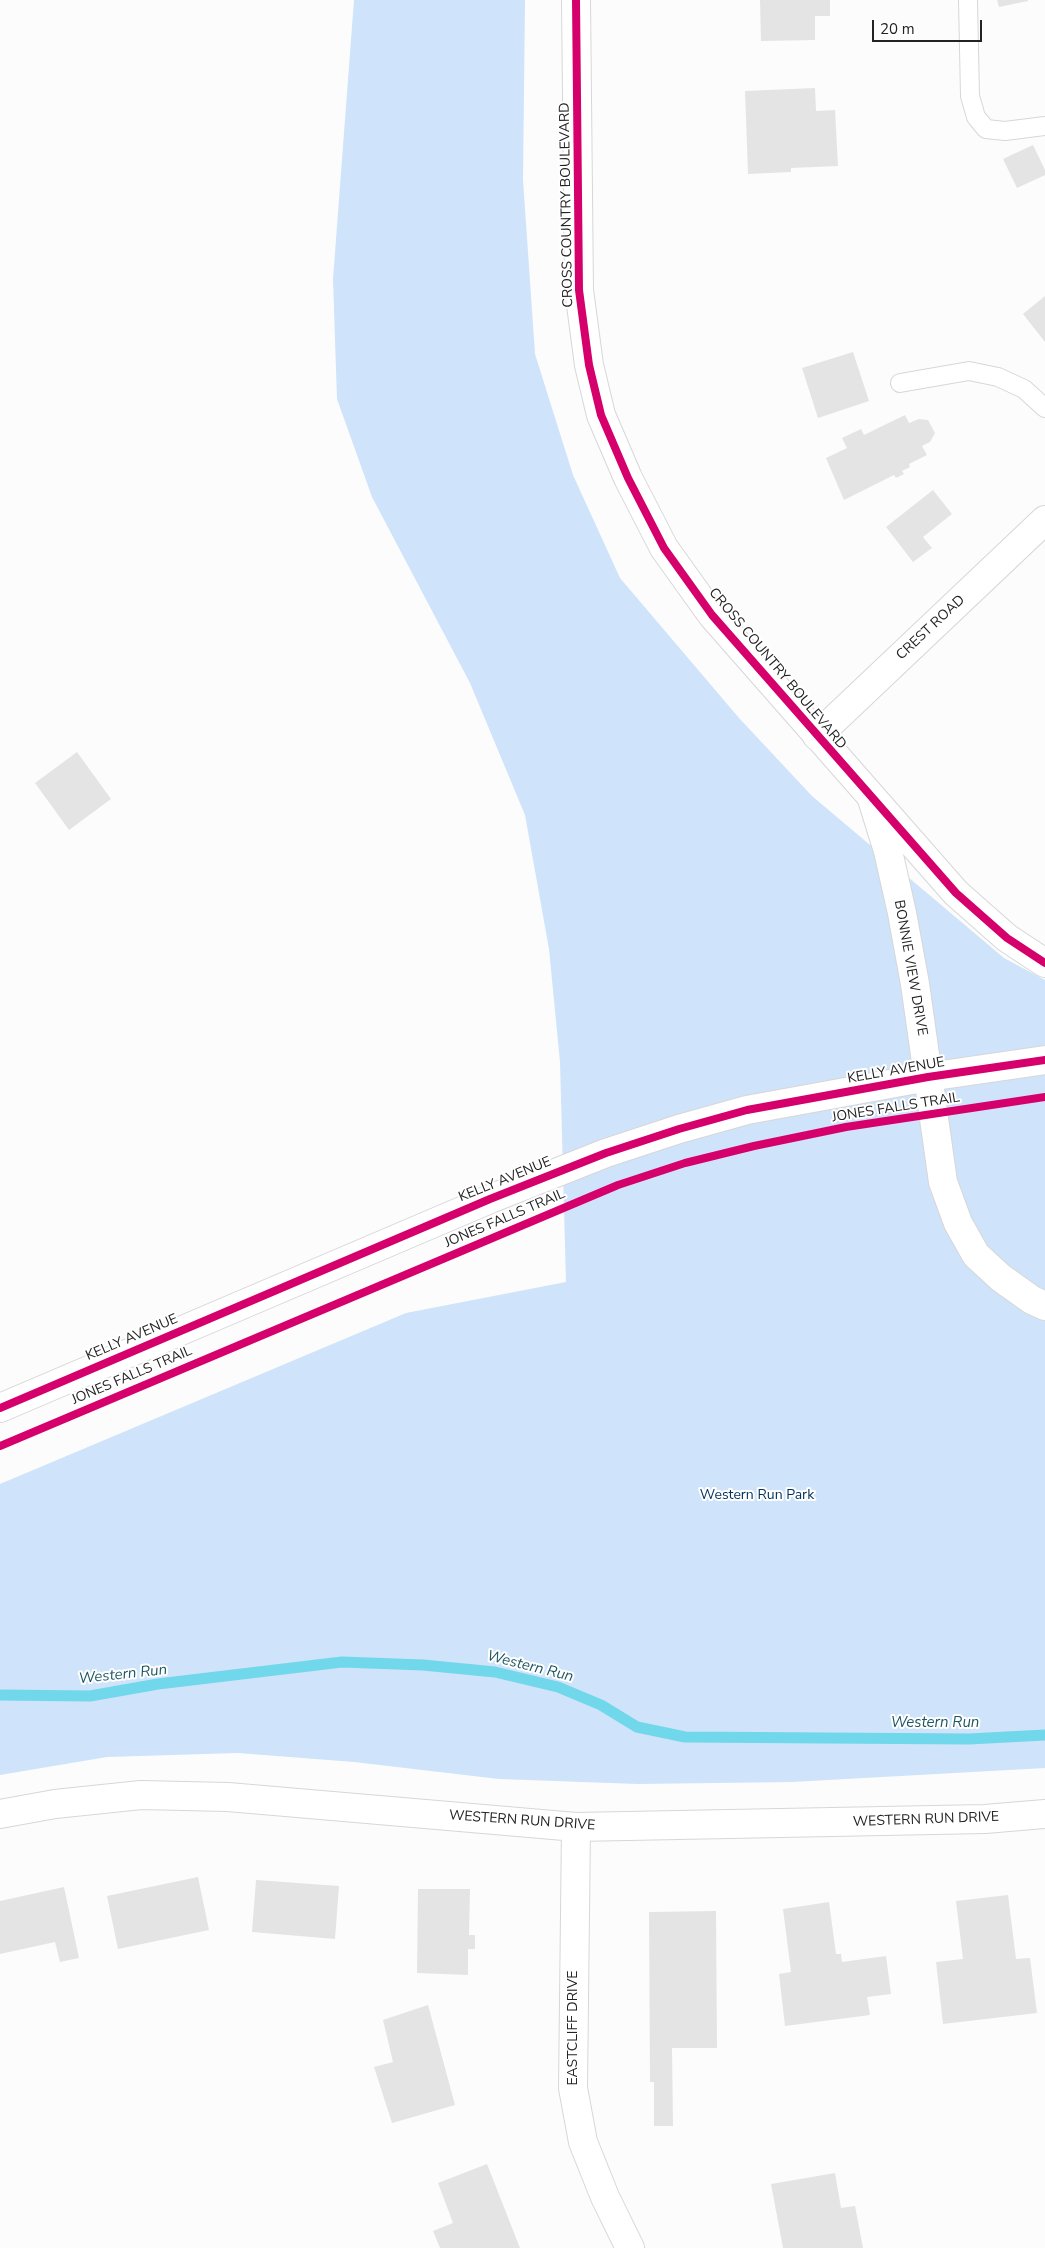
<!DOCTYPE html>
<html>
<head>
<meta charset="utf-8">
<style>
  body { margin:0 }
  #map { position:relative; width:1045px; height:2248px; overflow:hidden; background:#fcfcfc; font-family:"Nunito Sans",sans-serif }
  canvas { display:block }
  .scale { position:absolute; left:872px; top:20px; width:110px; height:22px; box-sizing:border-box; border:2px solid #232323; border-top:0; padding-left:6px; font-size:15px; line-height:18px; white-space:nowrap; color:#232323; -webkit-text-stroke:4px #fff; paint-order:stroke }
</style>
</head>
<body>
<div id="map">
<canvas width="1045" height="2248"></canvas>
<div class="scale">20 m</div>
</div>
<script>
const c = document.querySelector('canvas').getContext('2d');
c.lineJoin = 'round';
function fillPath(path, color) { c.fillStyle = color; c.fill(path, 'evenodd'); }
const toPath = rows => new Path2D(rows.map(r => 'M' + r).join(''));
function trace(path, color, width, dash) { c.strokeStyle = color; c.lineWidth = width; c.lineCap = dash ? 'butt' : 'round'; c.setLineDash(dash || []); c.stroke(path); }
function write(font, color, halo, rows, align = 'center') {
  c.font = font + ' "Nunito Sans",sans-serif'; c.lineWidth = 4; c.setLineDash([]); c.textBaseline = 'middle'; c.strokeStyle = halo; c.fillStyle = color; for (const [text, x, y, turn = 0] of rows) {
    c.save(); c.translate(x, y); c.rotate((+turn || 0) * Math.PI / 180); c.textAlign = isNaN(turn) ? turn : align; if (halo) c.strokeText(text, 0, 0); c.fillText(text, 0, 0); c.restore();
  }
}
fillPath(toPath([
  [354,0,525,0,523,180,535,354,573,475,620,578,739,718,812,796,1004,958,1045,980,1045,1768,792,1782,638,1784,499,1779,354,1762,238,1753,107,1757,0,1775,0,1484,406,1313,566,1282,560,1062,549,949,525,815,470,683,372,497,337,399,333,279]
]), '#cfe3fa');
trace(toPath([
  [0,1695,90,1696,158,1684,342,1662,423,1665,495,1672,558,1687,601,1705,637,1727,685,1737,969,1739,1045,1735]
]), '#71d7ea', 11);
fillPath(toPath([
  [760,0,830,0,830,16,815,16,815,40,761,41],
  [997,0,1028,0,1028,1,999,7],
  [815,88,816,111,835,110,838,166,791,168,791,172,748,174,745,91],
  [1033,145,1045,170,1045,175,1017,188,1003,159],
  [1045,296,1045,342,1023,314],
  [853,352,869,401,818,418,802,368],
  [905,415,909,423,919,419,928,420,935,433,930,442,922,446,927,455,909,464,910,467,902,471,904,474,896,478,894,475,844,500,826,458,847,448,842,438,861,429,864,435],
  [933,490,952,514,923,537,932,548,913,562,886,527],
  [77,752,111,799,69,830,35,783],
  [198,1877,209,1930,118,1949,107,1896],
  [256,1880,339,1886,335,1939,252,1932],
  [64,1887,79,1958,60,1962,55,1942,0,1954,0,1901],
  [418,1889,470,1889,469,1935,475,1935,475,1949,468,1949,468,1975,417,1973],
  [1008,1895,1016,1959,1030,1958,1037,2013,943,2024,936,1962,963,1959,956,1901],
  [829,1902,836,1954,841,1954,842,1962,886,1956,891,1994,867,1997,870,2015,785,2026,779,1974,791,1972,783,1909],
  [716,1911,717,2048,672,2048,673,2126,654,2126,654,2082,650,2082,649,1912],
  [428,2005,455,2105,392,2123,374,2067,393,2062,383,2020],
  [487,2164,520,2248,440,2248,433,2231,453,2223,438,2183],
  [835,2173,841,2208,855,2206,863,2248,783,2248,771,2184]
]), '#e4e4e4');
const service = toPath([
  [968,0,970,96,976,117,986,129,1005,131,1045,126],
  [900,383,969,371,998,377,1024,389,1045,408]
]);
const minor = toPath([
  [817,736,1045,520],
  [872,799,888,851,902,913,915,984,943,1182,958,1223,976,1255,1001,1278,1032,1300,1045,1306],
  [0,1814,55,1804,141,1795,228,1797,576,1827,985,1819,1045,1814],
  [576,1827,573,2088,583,2142,605,2197,630,2248]
]);
const tertiary = toPath([
  [576,0,579,290,589,365,601,415,628,478,664,548,712,615,956,893,1007,938,1045,963]
]);
const secondary = toPath([
  [0,1408,490,1199,606,1153,679,1129,747,1110,928,1077,1045,1060]
]);
trace(service, '#d7d7d7', 20);
trace(minor, '#d7d7d7', 30);
trace(tertiary, '#d7d7d7', 30);
trace(secondary, '#d7d7d7', 30);
trace(service, '#fff', 18);
trace(minor, '#fff', 28);
trace(tertiary, '#fff', 28);
trace(secondary, '#fff', 28);
trace(toPath([
  [576,0,579,290,589,365,601,415,628,478,664,548,712,615,956,893,1007,938,1045,963],
  [0,1408,490,1199,606,1153,679,1129,747,1110,928,1077,1045,1060],
  [0,1446,618,1185,685,1163,754,1146,846,1127,1045,1097]
]), '#d6006c', 8);
write('14px', '#232323', '#fff', [
  ["CROSS COUNTRY BOULEVARD",567,205,-91],
  ["CREST ROAD",931,628,-43],
  ["CROSS COUNTRY BOULEVARD",777,669,50],
  ["BONNIE VIEW DRIVE",910,968,80],
  ["KELLY AVENUE",896,1071,-10],
  ["JONES FALLS TRAIL",896,1108,-9],
  ["KELLY AVENUE",505,1180,-22],
  ["JONES FALLS TRAIL",505,1219,-23],
  ["KELLY AVENUE",132,1338,-23],
  ["JONES FALLS TRAIL",132,1376,-23],
  ["WESTERN RUN DRIVE",926,1820,-2],
  ["WESTERN RUN DRIVE",522,1821,4],
  ["EASTCLIFF DRIVE",574,2028,-90]
]);
write('14px', '#00315d', '#fff', [
  ["Western Run Park",757,1496]
]);
write('italic 15px', '#1e5763', '#fff', [
  ["Western Run",530,1667,14],
  ["Western Run",123,1675,-6],
  ["Western Run",935,1723]
]);
</script>
</body>
</html>
